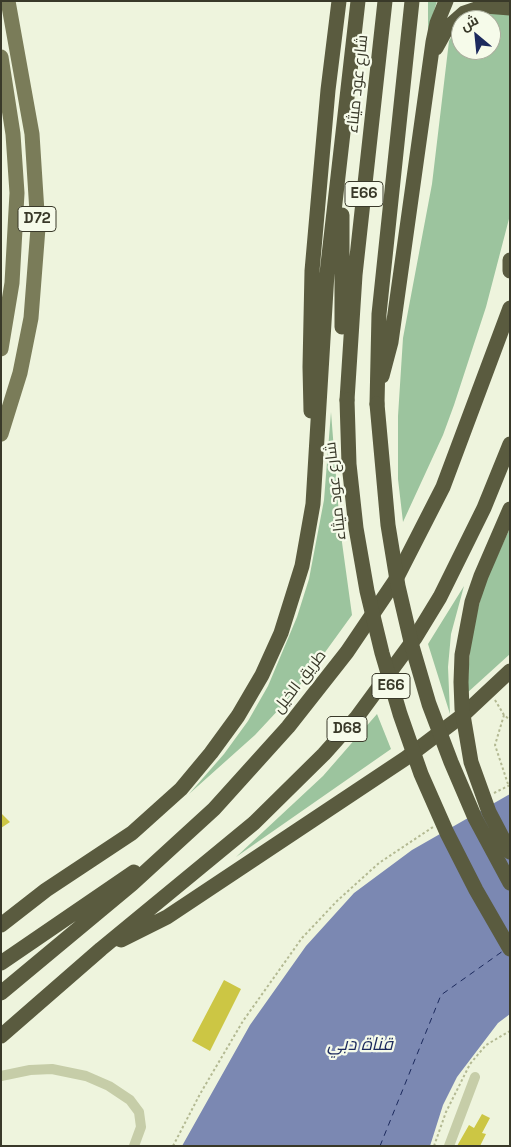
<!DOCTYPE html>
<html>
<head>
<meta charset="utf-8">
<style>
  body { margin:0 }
  #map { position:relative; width:511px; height:1147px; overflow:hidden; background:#eef4dd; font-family:"Space Grotesk",Cairo,sans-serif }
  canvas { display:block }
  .frame { position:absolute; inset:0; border:2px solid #393929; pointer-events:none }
  .north { position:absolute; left:451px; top:10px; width:50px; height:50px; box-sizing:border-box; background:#f6fbea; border:1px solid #aaad9d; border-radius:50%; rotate:332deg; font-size:14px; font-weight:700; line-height:20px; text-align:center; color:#393929 }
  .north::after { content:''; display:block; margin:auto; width:18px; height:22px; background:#1c2a5d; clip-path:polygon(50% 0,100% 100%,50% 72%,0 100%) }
</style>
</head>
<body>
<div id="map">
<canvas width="511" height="1147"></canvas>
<div class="frame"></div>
<div class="north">ش</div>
</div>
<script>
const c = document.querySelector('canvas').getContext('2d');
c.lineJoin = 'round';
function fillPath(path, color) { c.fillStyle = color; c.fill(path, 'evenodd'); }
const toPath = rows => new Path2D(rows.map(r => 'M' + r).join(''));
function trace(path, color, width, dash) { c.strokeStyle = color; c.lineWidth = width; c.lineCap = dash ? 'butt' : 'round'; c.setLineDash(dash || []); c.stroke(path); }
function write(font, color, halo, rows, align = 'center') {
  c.font = font + ' "Space Grotesk",Cairo,sans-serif'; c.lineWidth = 4.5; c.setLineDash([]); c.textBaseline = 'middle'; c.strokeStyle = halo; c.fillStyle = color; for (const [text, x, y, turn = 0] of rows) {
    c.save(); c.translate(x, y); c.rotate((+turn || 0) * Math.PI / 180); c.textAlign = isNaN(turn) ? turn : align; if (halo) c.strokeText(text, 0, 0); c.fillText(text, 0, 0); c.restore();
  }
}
fillPath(toPath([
  [428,1,437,1,428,32],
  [510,5,510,215,486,307,454,405,443,435,403,522,398,479,398,416,403,338,432,184,449,41,461,21,461,50,491,50,491,20,462,20],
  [331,412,340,528,352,615,310,673,282,706,255,735,189,794,224,754,248,721,268,686,297,617,309,579,324,500],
  [510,528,510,654,467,693,471,636,478,608,485,583],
  [464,586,451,634,448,667,450,714,428,644],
  [377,714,391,749,236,857,323,776]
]), '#9cc49e');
fillPath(toPath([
  [510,794,510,1014,498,1023,457,1077,443,1105,430,1146,182,1146,250,1025,306,946,354,893,412,850]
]), '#7b88b2');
trace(toPath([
  [380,1146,441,995,503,951]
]), '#1c2a5d', 1, [6, 5]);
fillPath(toPath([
  [1,813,10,822,1,828],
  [224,980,241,989,210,1051,192,1041],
  [482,1114,490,1118,482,1133,486,1134,480,1146,457,1146,469,1125,474,1128]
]), '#ccc644');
trace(toPath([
  [495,700,504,715,510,720],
  [504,715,495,745,508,784],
  [494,793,510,785],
  [173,1146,200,1094,243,1021,302,938,337,901,379,863,433,827],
  [434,1146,446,1112,470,1064,486,1045,510,1031]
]), '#b3b992', 2, [2.5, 2.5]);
trace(toPath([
  [1,1076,30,1070,52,1069,86,1076,109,1086,130,1100,139,1112,141,1127,134,1146],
  [449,1146,475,1077]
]), '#c6cda8', 10);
trace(toPath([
  [1,57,13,134,17,193,12,283,1,349],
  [1,434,20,373,31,318,38,228,32,134,8,1]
]), '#7a7c59', 15);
trace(toPath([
  [436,48,447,28,464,13,485,6,510,8],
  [342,215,342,327],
  [510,260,510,271],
  [382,376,391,342,433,42,437,23,446,1],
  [347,400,355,275,385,1],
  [377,404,379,314,412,1],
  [311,411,310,367,312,271,328,90,339,1],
  [1,925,46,890,132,833,181,789,211,753,238,716,262,675,281,633,302,566,313,504,327,273,358,1],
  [121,940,167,917,406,758,463,715,510,671],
  [1,963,134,872],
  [1,993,132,884,214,809,288,727,347,652,395,581,443,487,510,308],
  [1,1036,101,949,254,823,324,754,357,717,415,638,440,597,484,508,510,444]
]), '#5a5b3f', 15);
trace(toPath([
  [347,400,349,464,356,528,367,591,382,653,400,714,421,774,447,833,476,890,510,949],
  [377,404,388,525,398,586,412,646,429,704,451,762,475,818,510,883],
  [510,509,481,576,472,602,462,655,461,682,462,709,471,762,489,812,510,852]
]), '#5a5b3f', 15);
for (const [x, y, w] of [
  [364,194,38],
  [37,219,38],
  [391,686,38],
  [347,729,40]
]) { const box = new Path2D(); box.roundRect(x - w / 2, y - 12.5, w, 25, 4); c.fillStyle = '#f6fbea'; c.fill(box); trace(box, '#393929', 1); }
write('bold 15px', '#393929', null, [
  ["E66",364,194],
  ["D72",37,219],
  ["E66",391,686],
  ["D68",347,729]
]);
write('16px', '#393929', '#f6fbea', [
  ["شارع عود ميثاء",358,84,-84],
  ["شارع عود ميثاء",336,491,-96],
  ["طريق الخيل",300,682,-52]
]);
write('italic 18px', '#1c2a5d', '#f6fbea', [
  ["قناة دبي",360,1045]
]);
</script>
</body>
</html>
